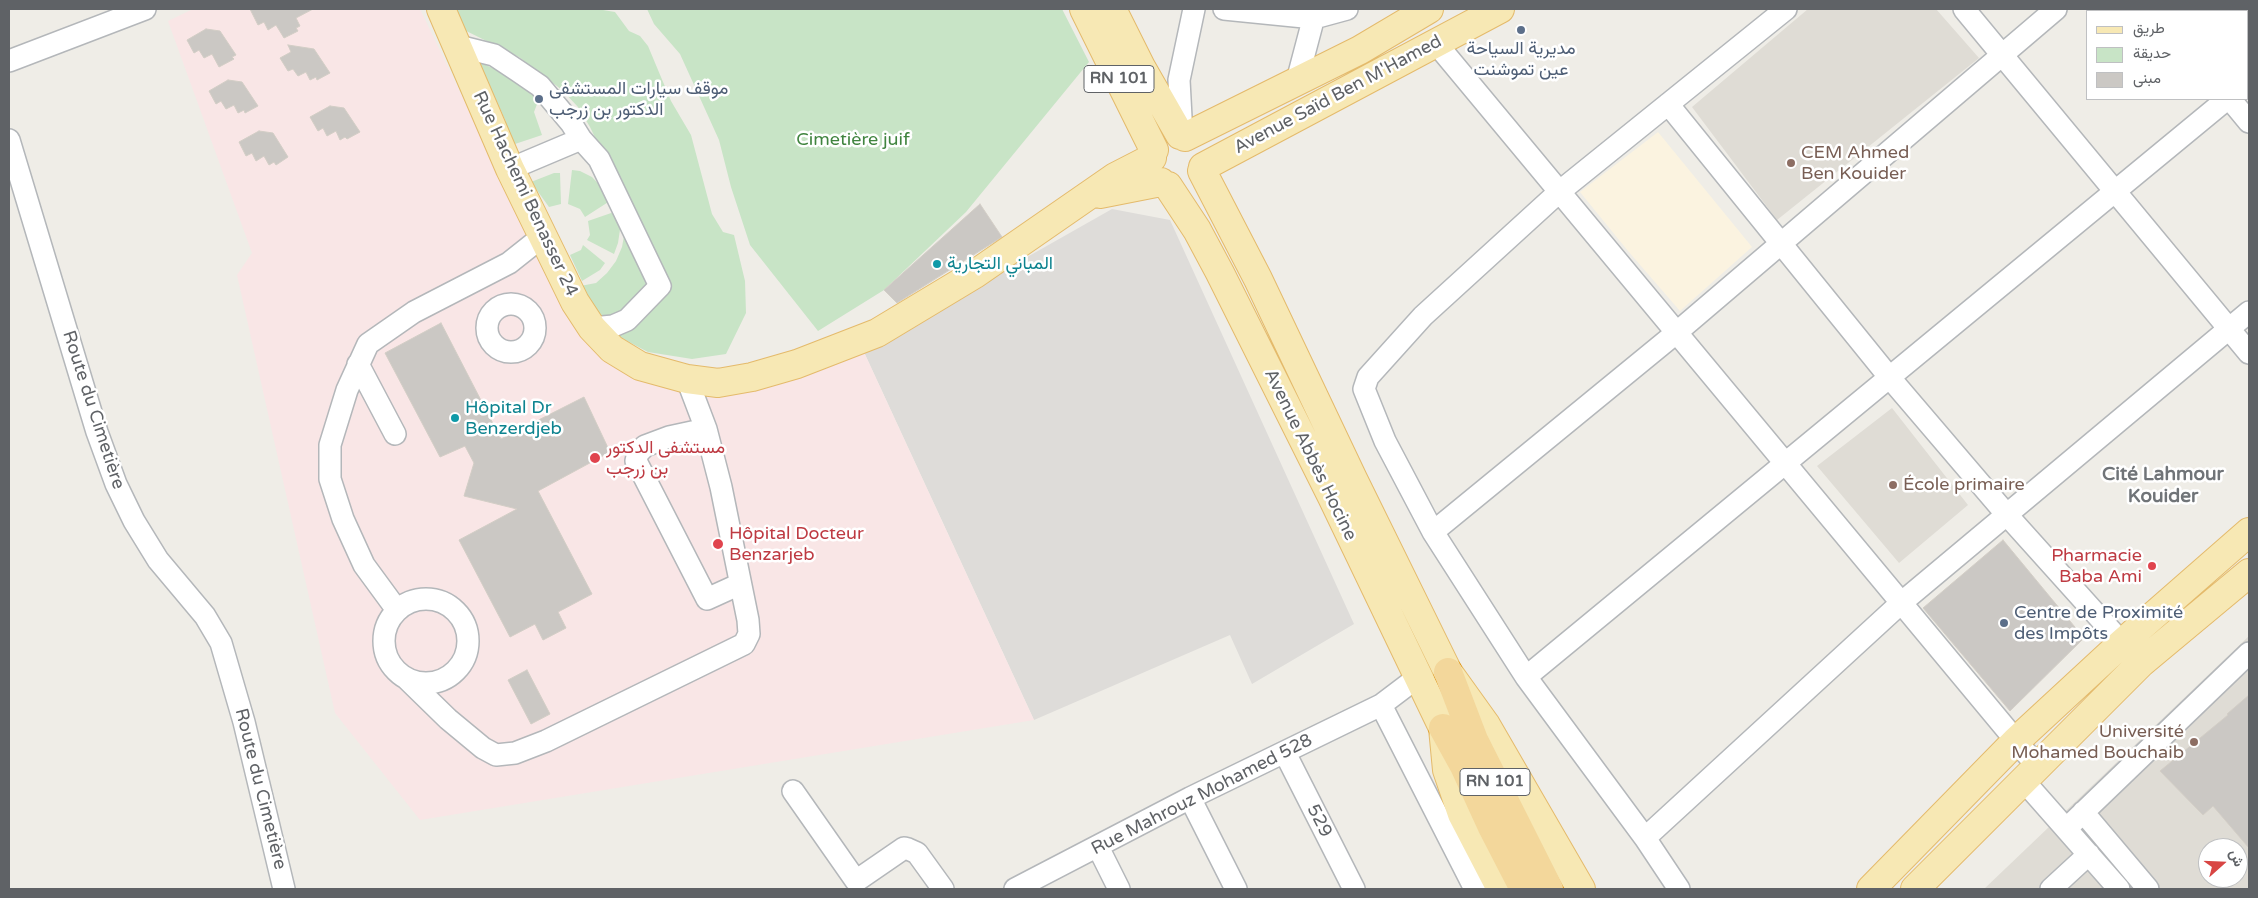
<!DOCTYPE html>
<html>
<head>
<meta charset="utf-8">
<style>
  body { margin:0 }
  #map { position:relative; width:2258px; height:898px; overflow:hidden; background:#efede7; font-family:"Varela Round",Vazirmatn,sans-serif }
  canvas { display:block }
  .frame { position:absolute; inset:0; border:10px solid #5f6266; pointer-events:none }
  .legend { position:absolute; left:2086px; top:10px; width:162px; height:90px; box-sizing:border-box; background:#fff; border:1px solid #bfc0c2; margin:0; padding:6px 9px; list-style:none; font-size:15px; color:#5f6266 }
  .legend li { display:flex; align-items:center; gap:10px; height:25px }
  .legend b { width:25px; border:1px solid #bfc0c2 }
  .north { position:absolute; left:2198px; top:838px; width:50px; height:50px; box-sizing:border-box; background:#fff; border:1px solid #bfc0c2; border-radius:50%; rotate:70deg; font-size:14px; font-weight:700; line-height:20px; text-align:center; color:#5f6266 }
  .north::after { content:''; display:block; margin:auto; width:18px; height:22px; background:#d84644; clip-path:polygon(50% 0,100% 100%,50% 72%,0 100%) }
</style>
</head>
<body>
<div id="map">
<canvas width="2258" height="898"></canvas>
<div class="frame"></div>
<ul class="legend">
<li><b style="height:6px;background:#f7e8b4"></b>طريق</li>
<li><b style="height:14px;background:#c8e4c6"></b>حديقة</li>
<li><b style="height:14px;background:#cbc8c4"></b>مبنى</li>
</ul>
<div class="north">ش</div>
</div>
<script>
const c = document.querySelector('canvas').getContext('2d');
c.lineJoin = 'round';
function fillPath(path, color) { c.fillStyle = color; c.fill(path, 'evenodd'); }
const toPath = rows => new Path2D(rows.map(r => 'M' + r).join(''));
function trace(path, color, width, dash) { c.strokeStyle = color; c.lineWidth = width; c.lineCap = dash ? 'butt' : 'round'; c.setLineDash(dash || []); c.stroke(path); }
function write(font, color, halo, rows, align = 'center') {
  c.font = font + ' "Varela Round",Vazirmatn,sans-serif'; c.lineWidth = 5; c.setLineDash([]); c.textBaseline = 'middle'; c.strokeStyle = halo; c.fillStyle = color; for (const [text, x, y, turn = 0] of rows) {
    c.save(); c.translate(x, y); c.rotate((+turn || 0) * Math.PI / 180); c.textAlign = isNaN(turn) ? turn : align; if (halo) c.strokeText(text, 0, 0); c.fillText(text, 0, 0); c.restore();
  }
}
fillPath(toPath([
  [1658,132,1752,247,1680,311,1628,251,1580,192]
]), '#fbf3e0');
fillPath(toPath([
  [1112,209,1170,220,1354,624,1252,684,1230,635,1034,720,863,350]
]), '#dedcd9');
fillPath(toPath([
  [1808,9,1936,9,1979,58,1777,220,1692,107],
  [1892,408,1968,505,1899,563,1817,466],
  [2249,636,2249,889,1984,889],
  [2208,848,2238,848,2238,878,2208,878]
]), '#dfdcd5');
fillPath(toPath([
  [193,9,420,9,566,312,698,385,863,350,1034,720,420,820,335,713,237,275,252,253,168,21]
]), '#f9e6e6');
fillPath(toPath([
  [449,9,597,9,615,12,629,31,640,36,648,46,671,101,691,135,712,214,723,232,734,235,745,281,746,313,726,354,692,359,648,352,608,331,666,285,590,127,578,107,562,90,519,57,450,23],
  [647,9,1062,9,1089,62,966,212,884,290,818,331,750,245,731,187,719,140,680,54,654,24],
  [479,62,497,70,539,99,534,112,542,135,509,146,501,129,506,122],
  [572,170,580,171,592,177,613,199,585,217,580,209,568,204],
  [554,173,560,173,561,204,549,207,531,182],
  [617,211,621,223,618,243,614,254,587,240,590,235,588,221],
  [626,225,654,286,634,308,600,321,575,287,596,283,607,273,616,261,622,247],
  [583,245,605,263,600,270,582,281,570,255,581,250]
]), '#c8e4c6');
const building = toPath([
  [250,9,313,9,296,18,300,26,296,28,298,31,284,38,276,25,268,30,264,22,258,25,250,9],
  [206,29,220,31,236,55,232,57,234,59,219,67,212,54,204,58,199,50,194,53,187,40,206,29],
  [288,45,314,49,330,73,317,80,316,77,310,80,306,72,298,76,293,69,288,71,280,58,291,52,288,45],
  [228,80,242,82,258,106,245,113,244,110,238,113,234,105,226,109,221,101,216,104,209,91,228,80],
  [330,106,344,108,360,132,347,139,345,137,340,140,336,131,327,136,323,128,318,131,310,117,330,106],
  [259,131,273,133,288,157,276,165,274,162,269,165,264,156,256,161,252,153,246,156,239,142,259,131],
  [980,204,1002,237,897,303,884,290,980,204],
  [441,323,501,439,584,397,610,452,538,491,592,594,558,612,566,628,543,640,535,624,510,637,459,540,517,509,464,496,474,463,465,446,440,457,385,353,441,323],
  [2003,540,2084,638,2010,711,1923,608,2003,540],
  [527,670,550,714,531,724,508,680,527,670],
  [2249,695,2249,848,2213,806,2203,815,2160,771,2228,715,2227,714,2249,695]
]);
fillPath(building, '#cbc8c4');
trace(building, '#d3cec6', 1);
const minor = toPath([
  [1224,9,1314,18,1347,9],
  [1964,9,2249,353],
  [2152,9,2154,11],
  [1435,42,2037,766],
  [458,46,494,55,518,71,540,86,571,123,581,139,599,159,660,286,627,320,613,326,592,328],
  [9,61,145,9],
  [1297,81,1316,9],
  [2247,82,2249,80],
  [2230,99,2249,122],
  [1668,104,1890,378,2007,515,2132,654],
  [1182,136,1179,80,1194,9],
  [9,140,97,432,116,484,134,521,158,560,205,616,221,643,244,722,284,889],
  [510,169,581,139],
  '487 328a24 24 0 1 1 48 0a24 24 0 1 1-48 0Z',
  [358,364,395,434],
  [706,429,669,437,645,446,638,453,636,461,707,599,740,584],
  [1433,532,1676,333,2056,9],
  '384 641a42 42 0 1 1 84 0a42 42 0 1 1-84 0Z',
  [397,610,364,565,343,519,330,479,330,445,347,390,368,344,414,312,509,263,543,236],
  [1526,677,2227,99],
  [406,678,448,719,483,748,496,755,515,753,546,741,744,644,749,634,748,620,721,487,706,429,687,379],
  [1381,705,1475,889],
  [1285,753,1354,889],
  [2023,780,2119,889],
  [793,791,856,881,904,848,908,849,917,853,943,889],
  [1190,798,1236,889],
  [2083,812,2148,889],
  [2067,828,2249,653],
  [1645,838,1901,603,2249,312],
  [1098,847,1119,889],
  [1015,889,1190,798,1381,705,1418,677],
  [1679,889,1645,838,1526,677,1433,532,1385,441,1364,389,1368,377,1423,316,1559,192,1786,9],
  [2051,889,2089,854]
]);
const major = toPath([
  [441,9,510,169,575,302,592,328,612,349,640,366,687,379,718,383,752,377,797,364,877,333,975,274,1115,177,1152,158],
  [1084,9,1154,150],
  [1112,9,1141,67,1180,135],
  [1185,137,1360,50,1429,9],
  [1203,167,1500,9],
  [1202,171,1258,279,1353,479,1448,672,1486,725,1581,889],
  [1168,186,1197,230,1220,273,1332,497,1443,728,1447,770,1462,814,1501,889],
  [1100,194,1161,182],
  [1871,889,2016,741,2121,644,2249,532],
  [1915,889,2141,663,2249,573]
]);
const highway = toPath([
  [1448,672,1474,740,1549,889],
  [1443,728,1464,766,1491,825,1524,889]
]);
trace(minor, '#b4b7ba', 24);
trace(major, '#e4ba6b', 30);
trace(highway, '#df9417', 30);
trace(minor, '#fff', 21);
trace(major, '#f7e8b4', 28);
trace(highway, '#f3d79b', 28);
for (const [x, y, r, color] of [
  [1521,30,5,"#5c6f8a"],
  [539,99,5,"#5c6f8a"],
  [1791,163,5,"#8d6e63"],
  [937,264,5,"#0f9aa8"],
  [455,418,5,"#0f9aa8"],
  [595,458,6,"#e0444e"],
  [1893,485,5,"#8d6e63"],
  [718,544,6,"#e0444e"],
  [2152,566,5,"#e0444e"],
  [2004,623,5,"#5c6f8a"],
  [2194,742,5,"#8d6e63"]
]) { const dot = new Path2D(); dot.arc(x, y, r, 0, 2 * Math.PI); c.fillStyle = color; c.fill(dot); trace(dot, '#fff', 2); }
for (const [x, y, w] of [
  [1119,79,70],
  [1495,782,70]
]) { const box = new Path2D(); box.roundRect(x - w / 2, y - 13.5, w, 27, 4); c.fillStyle = '#fff'; c.fill(box); trace(box, '#5f6266', 1); }
write('bold 16px', '#5f6266', null, [
  ["RN 101",1119,79],
  ["RN 101",1495,782]
]);
write('18px', '#4e5e75', '#fff', [
  ["مديرية السياحة",1521,49,"center"],
  ["عين تموشنت",1521,70,"center"],
  ["موقف سيارات المستشفى",549,89],
  ["الدكتور بن زرجب",549,110],
  ["Centre de Proximité",2014,613],
  ["des Impôts",2014,634]
], 'left');
write('18px', '#5f6266', '#fff', [
  ["Avenue Saïd Ben M'Hamed",1338,95,-28],
  ["Rue Hachemi Benasser 24",525,194,65],
  ["Route du Cimetière",93,410,72],
  ["Avenue Abbès Hocine",1310,455,64],
  ["Route du Cimetière",260,789,76],
  ["Rue Mahrouz Mohamed 528",1202,795,-27],
  ["529",1319,821,63]
]);
write('18px', '#40843f', '#fff', [
  ["Cimetière juif",853,140]
]);
write('18px', '#785e54', '#fff', [
  ["CEM Ahmed",1801,153],
  ["Ben Kouider",1801,174],
  ["École primaire",1903,485],
  ["Université",2184,732,"right"],
  ["Mohamed Bouchaib",2184,753,"right"]
], 'left');
write('18px', '#0d838f', '#fff', [
  ["المباني التجارية",947,264],
  ["Hôpital Dr",465,408],
  ["Benzerdjeb",465,429]
], 'left');
write('18px', '#be3a42', '#fff', [
  ["مستشفى الدكتور",606,448],
  ["بن زرجب",606,469],
  ["Hôpital Docteur",729,534],
  ["Benzarjeb",729,555],
  ["Pharmacie",2142,556,"right"],
  ["Baba Ami",2142,577,"right"]
], 'left');
write('bold 19px', '#707478', '#fff', [
  ["Cité Lahmour",2163,475],
  ["Kouider",2163,497]
]);
</script>
</body>
</html>
